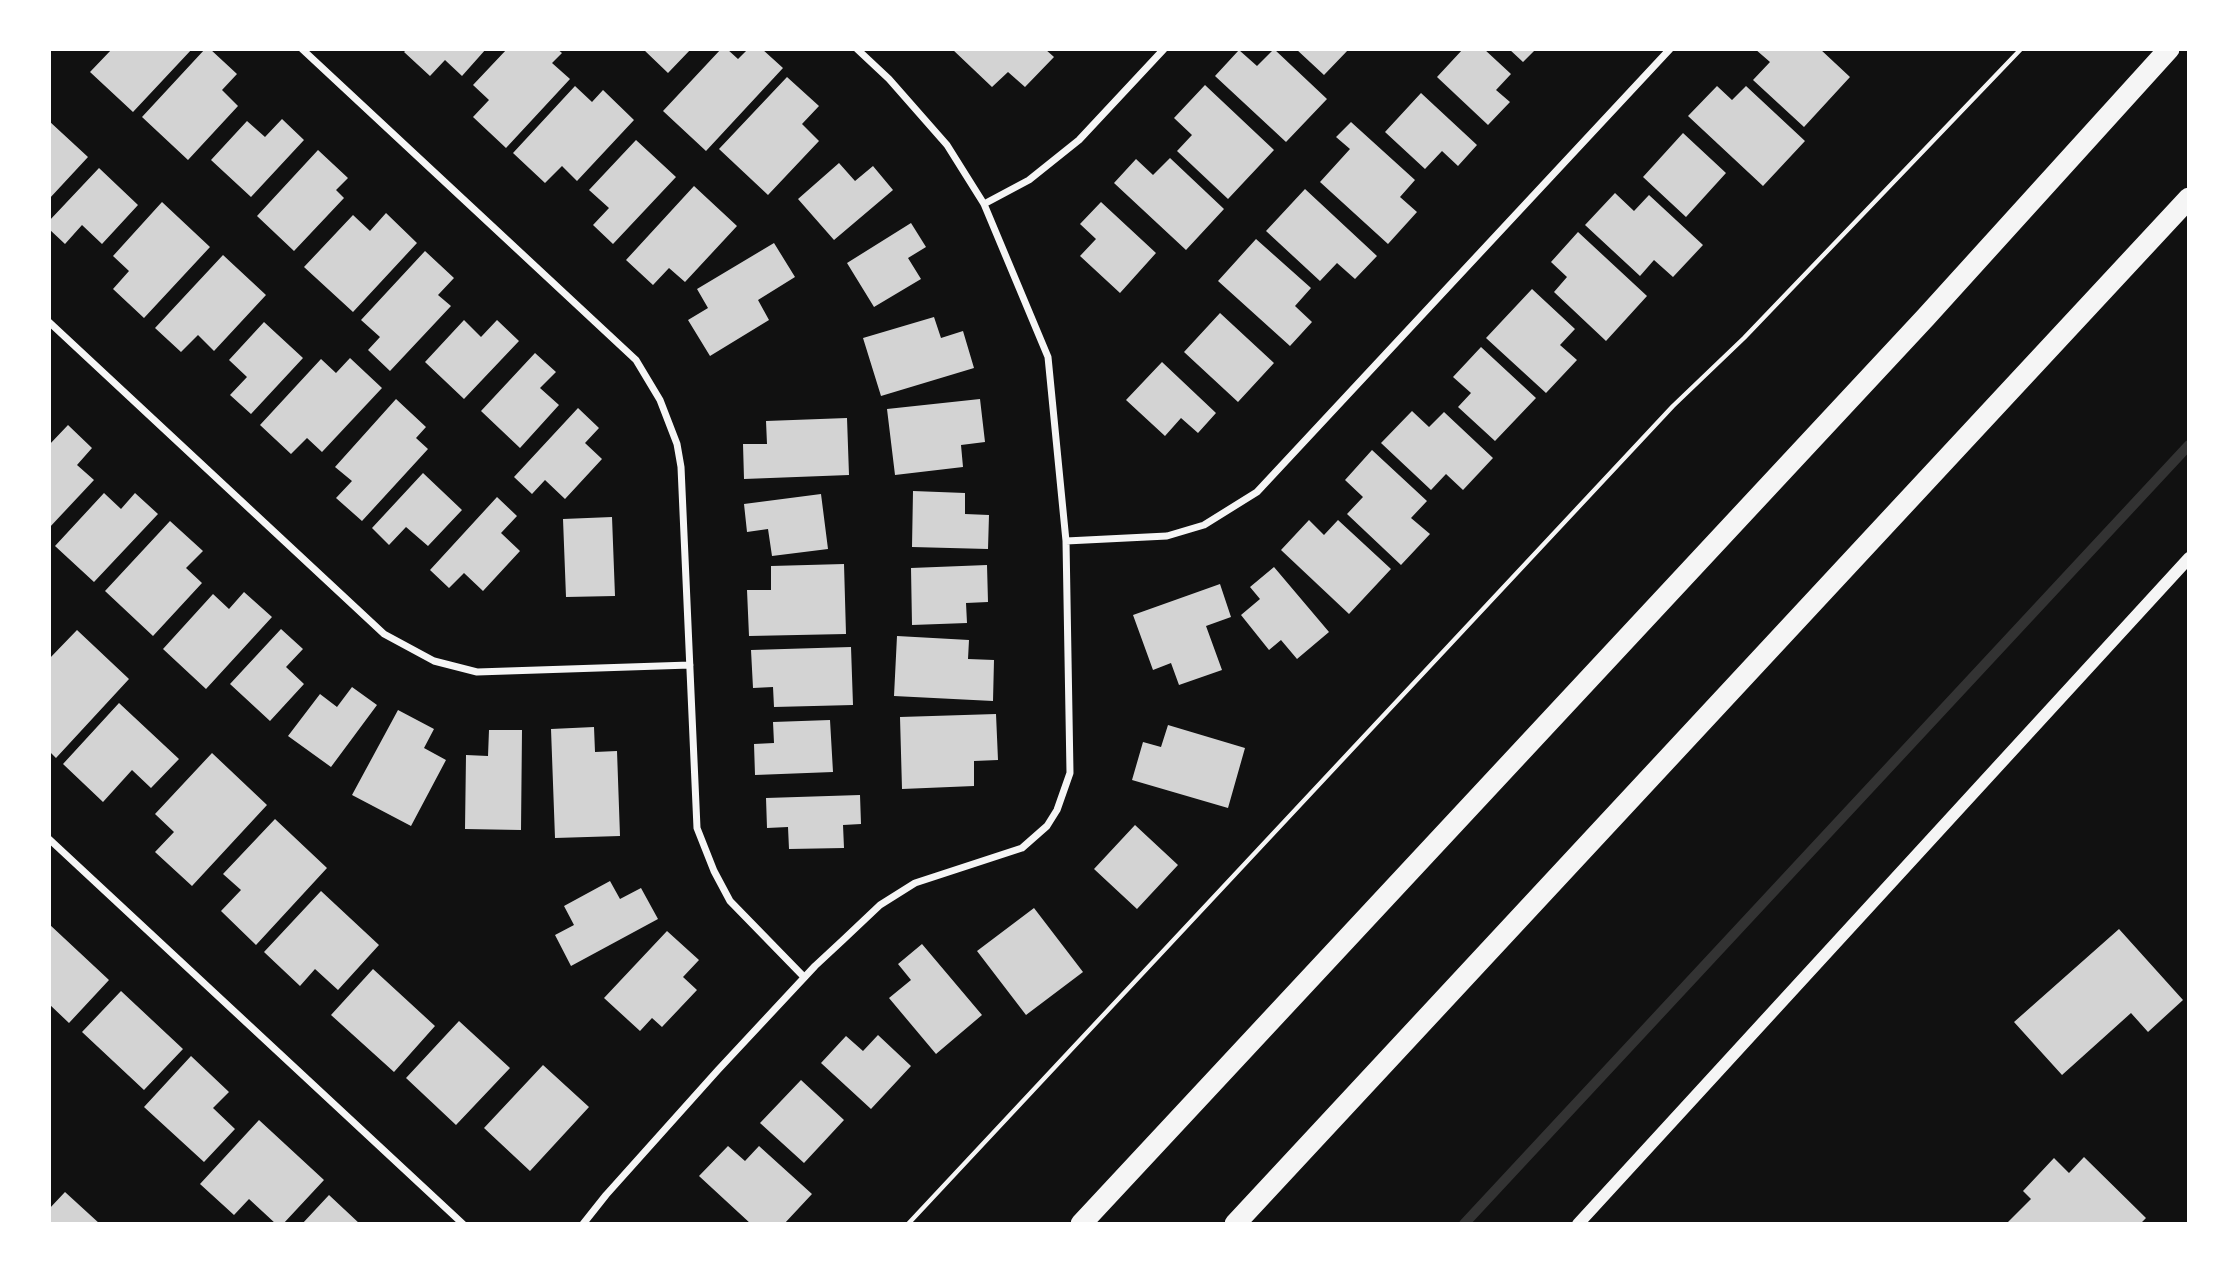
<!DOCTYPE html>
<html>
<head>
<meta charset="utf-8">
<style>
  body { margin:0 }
  #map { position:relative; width:2238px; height:1273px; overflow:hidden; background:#111; font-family:"Libre Baskerville",serif }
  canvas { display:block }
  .frame { position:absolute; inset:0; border:51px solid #fff; pointer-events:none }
</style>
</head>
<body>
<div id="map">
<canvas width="2238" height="1273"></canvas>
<div class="frame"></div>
</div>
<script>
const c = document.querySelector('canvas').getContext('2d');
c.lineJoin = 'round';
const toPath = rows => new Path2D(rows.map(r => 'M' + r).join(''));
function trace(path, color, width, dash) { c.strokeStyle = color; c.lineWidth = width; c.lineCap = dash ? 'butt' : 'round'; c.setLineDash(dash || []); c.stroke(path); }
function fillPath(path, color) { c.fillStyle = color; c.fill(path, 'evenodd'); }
trace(toPath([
  [1464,1224,2189,445]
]), '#333', 10);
fillPath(toPath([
  [112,49,192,49,133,112,90,72],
  [205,49,210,49,237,74,222,90,238,106,188,160,142,117],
  [407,49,486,49,462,76,445,60,430,76,404,52],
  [507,49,557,49,562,53,552,63,570,79,506,148,473,117,489,100,473,85],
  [643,49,691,49,668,73],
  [721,49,727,49,738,59,748,49,762,49,783,68,706,151,663,111],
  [952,49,1045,49,1054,57,1025,87,1008,72,992,87],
  [1274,49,1327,99,1286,142,1215,76,1239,50,1257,66],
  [1296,49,1349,49,1324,75],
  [1463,49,1484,49,1511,74,1496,90,1510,102,1488,125,1437,77],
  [1509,49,1536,49,1523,62],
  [1755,49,1820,49,1850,77,1804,127,1753,80,1770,62],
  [787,77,819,106,802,124,819,141,768,195,719,149],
  [1205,85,1274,150,1228,199,1177,151,1192,135,1174,118],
  [575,86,592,102,603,90,634,120,577,181,562,166,545,183,513,153],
  [1717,86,1732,100,1746,86,1805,141,1763,186,1688,116],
  [1421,93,1477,145,1458,166,1442,151,1425,169,1385,132],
  [282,119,304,140,251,197,211,160,247,121,265,137],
  [49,121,88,157,49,199],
  [1351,122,1415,180,1400,197,1417,212,1388,244,1320,182,1350,149,1336,137],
  [1683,133,1726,173,1686,217,1643,177],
  [636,140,676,177,613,244,593,225,609,208,589,190],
  [318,150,348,178,336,190,344,198,294,251,257,216],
  [1170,158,1224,209,1186,250,1114,183,1136,159,1153,175],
  [839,163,855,181,873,166,893,190,834,240,798,199],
  [99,168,138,205,102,244,82,225,65,244,49,229,49,221],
  [694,186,737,226,685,282,669,268,653,285,626,260],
  [1305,189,1377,256,1355,279,1337,263,1320,281,1266,231],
  [1615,193,1634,211,1649,195,1703,245,1673,277,1654,260,1640,276,1585,225],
  [162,202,210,247,144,318,113,289,129,271,113,256],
  [1101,202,1156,253,1120,293,1080,256,1096,239,1080,224],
  [386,213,417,243,353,312,304,267,353,215,370,231],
  [911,223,926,247,908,258,921,279,874,307,847,263],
  [1578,232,1647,296,1606,341,1554,292,1567,277,1551,262],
  [1256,239,1311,288,1295,306,1312,322,1290,346,1218,281],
  [774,243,795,277,758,300,769,320,710,356,688,320,708,308,697,289],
  [425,251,454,278,438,295,451,306,390,371,368,350,380,337,361,320],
  [223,255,266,295,214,351,198,335,181,352,155,328],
  [1532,289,1575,329,1560,345,1577,360,1546,393,1486,338],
  [1220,313,1274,363,1238,402,1184,352],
  [934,317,941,338,963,331,974,368,881,396,863,338],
  [464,320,481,337,497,320,519,341,464,399,425,362],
  [264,322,303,358,251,414,230,395,247,377,229,360],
  [1481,347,1536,398,1495,441,1458,407,1471,393,1453,377],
  [535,353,556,372,540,388,559,405,520,448,481,411],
  [350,358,382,388,322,452,307,438,291,454,260,425,321,359,336,373],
  [1162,362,1216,413,1198,433,1181,418,1165,436,1126,400],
  [396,399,426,427,416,438,428,449,362,521,336,498,352,481,335,467],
  [980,399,985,442,961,445,963,467,895,475,887,409],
  [578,408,599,428,585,443,602,459,565,499,545,480,532,494,514,477],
  [1412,411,1429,427,1444,412,1493,458,1463,490,1446,474,1431,490,1381,443],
  [847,418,849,475,744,479,743,444,767,444,766,421],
  [68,425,92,448,77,465,94,480,49,528,49,445],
  [1372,450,1427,501,1411,518,1430,534,1401,565,1347,514,1363,497,1345,480],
  [423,473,462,510,428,546,406,527,389,545,372,528],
  [913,491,965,493,965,514,989,515,988,549,912,547],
  [104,493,121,509,135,493,158,514,94,582,55,546],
  [821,494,828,549,772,556,768,529,747,532,744,504],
  [497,497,517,516,501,533,520,551,483,591,464,573,449,588,430,570],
  [612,517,615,596,566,597,563,519],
  [1309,520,1324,535,1338,520,1391,569,1349,614,1281,550],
  [170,521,203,551,186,568,202,583,153,636,105,591],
  [844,564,846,634,749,636,747,590,771,590,771,566],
  [987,565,988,602,966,603,967,623,912,625,911,568],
  [1274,567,1329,632,1297,659,1281,640,1269,650,1241,615,1260,599,1250,587],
  [1220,584,1231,617,1206,626,1222,670,1179,685,1171,663,1153,670,1133,615],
  [244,592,272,617,206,689,163,649,213,594,229,609],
  [281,629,303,649,286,667,304,684,270,721,230,684],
  [77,630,129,679,56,758,49,751,49,659],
  [897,636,969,640,968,659,994,660,993,701,894,696],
  [851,647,853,705,774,707,773,687,753,688,751,650],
  [352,687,377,705,331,767,288,736,320,694,337,707],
  [119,703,179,759,151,788,132,770,103,802,63,764],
  [398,710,434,729,424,748,446,760,411,826,352,795],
  [996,714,998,760,974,761,974,786,902,789,900,717],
  [830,720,833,772,755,775,754,744,774,743,773,722],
  [1168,725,1245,748,1228,808,1132,780,1143,742,1161,747],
  [594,727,595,752,617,751,620,836,555,838,551,729],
  [489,730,522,730,521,830,465,829,466,755,488,756],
  [212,753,267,805,192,886,155,852,174,832,155,814],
  [860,795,861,824,843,825,844,848,789,849,788,827,767,828,766,798],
  [275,819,327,868,256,945,221,911,241,890,223,874],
  [1135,825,1178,865,1137,909,1094,869],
  [610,881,620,899,641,888,658,919,571,966,555,935,574,925,564,906],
  [321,891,379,945,338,990,315,969,300,986,264,952],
  [1034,908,1083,972,1026,1015,977,951],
  [49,924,109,980,69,1023,49,1004],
  [2119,929,2183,1000,2148,1032,2131,1013,2062,1075,2014,1022],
  [667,931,699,960,683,977,697,990,662,1027,652,1018,640,1031,604,998],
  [922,944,982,1015,936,1054,889,998,911,980,898,964],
  [373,969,435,1026,394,1072,331,1015],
  [121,991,183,1049,144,1090,82,1032],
  [459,1021,510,1068,456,1125,406,1078],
  [878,1035,911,1066,871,1109,821,1063,846,1036,863,1051],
  [191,1056,229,1092,213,1108,235,1129,204,1162,144,1107],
  [543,1065,589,1107,530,1171,484,1128],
  [801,1080,844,1120,804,1163,760,1123],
  [259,1120,324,1180,283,1224,276,1224,249,1199,234,1215,200,1184],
  [728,1146,745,1161,759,1146,812,1194,784,1224,751,1224,699,1176],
  [2084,1157,2146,1218,2140,1224,2010,1224,2008,1222,2031,1199,2023,1191,2054,1158,2069,1173],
  [65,1192,100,1224,49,1224,49,1209],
  [329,1195,360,1224,302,1224]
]), '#d3d3d3');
trace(toPath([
  [908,1224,1673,406,1744,338,2021,49]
]), '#f5f5f5', 4.5);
trace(toPath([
  [302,49,636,360,660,400,677,444,681,467,697,828,714,871,730,901,804,977],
  [984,204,1029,180,1079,140,1164,49],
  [49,322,384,634,434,661,477,672,690,665],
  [1066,541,1167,536,1204,525,1257,492,1670,49],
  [49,839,463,1224],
  [583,1224,606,1195,718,1070,815,966,843,940,880,905,915,883,1022,848,1047,826,1057,810,1070,773,1066,541,1048,357,984,204,947,145,889,79,857,49]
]), '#f5f5f5', 7);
trace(toPath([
  [1578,1224,2189,558]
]), '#f5f5f5', 12);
trace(toPath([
  [1081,1224,1926,317,2169,49],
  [1235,1224,2189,198]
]), '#f5f5f5', 21);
</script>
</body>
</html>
